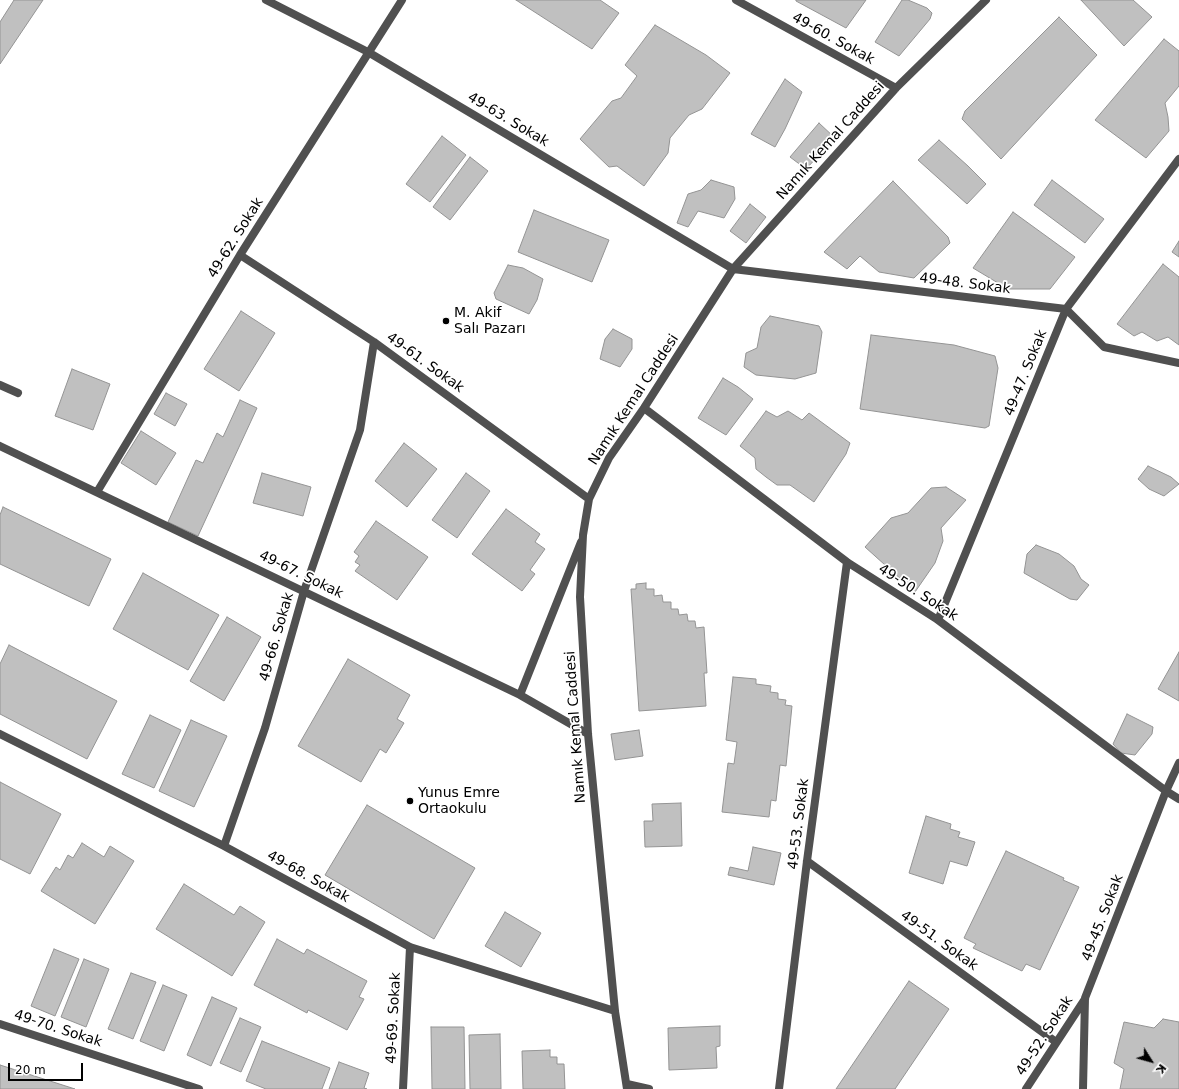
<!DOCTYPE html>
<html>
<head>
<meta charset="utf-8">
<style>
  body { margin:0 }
  #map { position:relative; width:1179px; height:1089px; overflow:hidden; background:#fff; font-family:"DejaVu Sans",sans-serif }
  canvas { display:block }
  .north { position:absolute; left:1131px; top:1041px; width:40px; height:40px; -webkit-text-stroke:3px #fff; paint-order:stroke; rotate:127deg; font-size:11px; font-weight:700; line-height:16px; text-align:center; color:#000 }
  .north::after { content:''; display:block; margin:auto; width:14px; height:18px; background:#000; clip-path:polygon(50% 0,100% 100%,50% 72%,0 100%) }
  .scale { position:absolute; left:8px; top:1063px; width:75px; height:18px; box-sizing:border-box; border:2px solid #000; border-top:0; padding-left:5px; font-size:12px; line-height:14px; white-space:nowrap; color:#000; -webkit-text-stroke:3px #fff; paint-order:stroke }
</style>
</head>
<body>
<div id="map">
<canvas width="1179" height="1089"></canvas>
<div class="north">K</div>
<div class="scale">20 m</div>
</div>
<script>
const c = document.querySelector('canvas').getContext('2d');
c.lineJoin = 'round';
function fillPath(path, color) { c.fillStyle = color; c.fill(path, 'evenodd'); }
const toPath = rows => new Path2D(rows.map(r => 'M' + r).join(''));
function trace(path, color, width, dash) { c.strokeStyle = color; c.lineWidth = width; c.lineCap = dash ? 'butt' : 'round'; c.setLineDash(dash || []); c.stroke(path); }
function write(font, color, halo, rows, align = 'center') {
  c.font = font + ' "DejaVu Sans",sans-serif'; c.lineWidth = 3.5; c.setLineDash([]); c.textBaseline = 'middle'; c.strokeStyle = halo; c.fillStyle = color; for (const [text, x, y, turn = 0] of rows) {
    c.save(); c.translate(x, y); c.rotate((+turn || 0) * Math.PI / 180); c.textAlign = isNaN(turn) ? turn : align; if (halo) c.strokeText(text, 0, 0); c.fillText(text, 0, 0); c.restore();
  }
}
const building = toPath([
  [14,0,43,0,0,64,0,22,14,0],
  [516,0,600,0,619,13,592,49,516,0],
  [796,0,866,0,846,28,796,1,796,0],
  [902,0,908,0,927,8,932,13,930,19,899,56,875,42,902,0],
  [1081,0,1133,0,1152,17,1124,46,1081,0],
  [1059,17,1097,55,1001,159,962,119,965,111,1059,17],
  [655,25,706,55,730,73,702,109,689,115,670,138,668,153,644,186,617,166,609,167,580,139,612,101,621,98,637,76,625,65,655,25],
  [1164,39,1179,51,1179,86,1165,103,1168,117,1169,131,1146,158,1095,120,1164,39],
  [785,79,802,92,785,129,775,147,751,134,785,79],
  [819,123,835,138,806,169,790,157,819,123],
  [442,136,466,155,430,202,406,184,442,136],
  [939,140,968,166,986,184,967,204,918,160,939,140],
  [470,157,488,171,450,220,433,207,470,157],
  [711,180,734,187,735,199,724,218,698,211,688,227,677,223,688,194,701,190,711,180],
  [1052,180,1104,219,1085,243,1034,205,1052,180],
  [893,181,948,237,950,243,914,278,879,272,860,256,847,269,824,252,893,181],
  [750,204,766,217,746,243,730,231,750,204],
  [534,210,609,240,592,282,518,252,534,210],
  [1013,212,1075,257,1050,289,1008,289,973,268,1013,212],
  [1179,241,1179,257,1172,252,1179,241],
  [1163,264,1179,277,1179,345,1168,337,1157,341,1142,332,1134,336,1117,324,1163,264],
  [508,265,523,268,543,279,537,300,529,314,496,299,494,293,508,265],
  [241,311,275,333,239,391,204,369,241,311],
  [770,316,819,326,822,332,816,373,795,379,756,375,744,367,746,353,757,348,761,327,770,316],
  [613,329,632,339,632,349,620,367,600,359,605,339,613,329],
  [871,335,954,345,995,356,998,368,989,426,985,428,860,409,871,335],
  [72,369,110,384,93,430,55,416,72,369],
  [723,378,738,387,753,399,726,435,698,418,723,378],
  [166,393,187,404,175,426,154,414,166,393],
  [240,400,257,408,198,536,168,522,196,460,203,463,217,433,223,437,240,400],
  [766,411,777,417,788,411,802,420,809,413,850,443,846,454,814,502,790,485,777,485,766,477,756,469,755,458,740,446,766,411],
  [141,431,176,453,156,485,121,463,141,431],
  [404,443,437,469,407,507,375,481,404,443],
  [1148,466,1171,477,1179,484,1164,496,1149,489,1138,479,1148,466],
  [262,473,311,487,303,516,253,503,262,473],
  [466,473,490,491,457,538,432,520,466,473],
  [946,487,966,500,941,528,943,541,935,563,915,592,865,547,891,518,908,513,931,488,946,487],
  [3,507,111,559,89,606,0,564,0,515,3,507],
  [506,509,540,534,535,542,545,549,530,570,535,574,522,591,472,554,506,509],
  [376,521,428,557,397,600,355,571,360,565,355,562,359,556,354,552,376,521],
  [1036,545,1059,554,1074,566,1081,579,1089,585,1077,600,1070,599,1024,573,1027,554,1036,545],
  [143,573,219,615,188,670,113,629,143,573],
  [646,583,646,589,654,589,654,596,662,595,663,602,671,602,671,609,678,609,679,615,687,614,688,621,695,621,696,628,704,627,707,673,704,673,706,706,639,711,631,589,636,589,636,584,646,583],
  [227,617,261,637,224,701,190,681,227,617],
  [9,645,117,701,87,759,0,714,0,664,9,645],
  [1179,652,1179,701,1158,689,1179,652],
  [348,659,410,695,397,719,404,723,386,753,380,749,361,782,298,746,348,659],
  [733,677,756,679,756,684,771,686,770,692,778,693,778,699,786,700,785,705,792,706,786,766,780,765,776,801,771,800,769,817,722,812,728,763,734,764,737,742,726,740,733,677],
  [1127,714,1153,727,1152,734,1135,755,1121,753,1113,744,1127,714],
  [150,715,181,730,154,788,122,774,150,715],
  [191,720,227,736,194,807,159,791,191,720],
  [639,730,643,756,615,760,611,734,639,730],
  [0,782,61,814,30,874,0,859,0,782],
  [681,803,682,846,645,847,644,821,653,821,652,804,681,803],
  [367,805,475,868,434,939,325,875,367,805],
  [926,816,951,824,950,829,960,832,958,837,975,842,967,866,950,861,943,884,909,873,926,816],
  [82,843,104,857,110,846,134,861,95,924,41,891,56,867,60,870,68,855,73,858,82,843],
  [753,847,781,853,774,885,728,875,730,867,748,871,753,847],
  [1006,851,1064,878,1063,880,1079,887,1040,970,1026,964,1022,971,973,948,976,944,964,938,1006,851],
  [184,884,234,915,240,906,265,922,232,976,156,929,184,884],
  [505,912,541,933,521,967,485,946,505,912],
  [277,939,304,954,307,949,367,981,359,997,364,999,347,1030,308,1010,307,1013,254,985,277,939],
  [54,949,79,959,55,1016,31,1006,54,949],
  [84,959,109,969,86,1027,61,1017,84,959],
  [131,973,156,982,133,1039,108,1029,131,973],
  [909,981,949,1009,895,1089,836,1089,909,981],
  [163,985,187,995,164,1051,140,1041,163,985],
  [212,997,237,1008,211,1066,187,1055,212,997],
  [240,1018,261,1027,241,1072,220,1063,240,1018],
  [1163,1019,1179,1022,1179,1089,1120,1089,1124,1069,1114,1063,1124,1022,1154,1028,1163,1019],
  [720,1026,720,1046,716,1047,717,1068,669,1070,668,1028,720,1026],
  [431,1027,464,1027,465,1089,432,1089,431,1027],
  [500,1034,501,1089,470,1089,469,1035,500,1034],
  [262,1041,330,1068,322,1089,266,1089,246,1081,262,1041],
  [550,1050,550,1057,557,1057,557,1064,564,1064,565,1089,523,1089,522,1051,550,1050],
  [339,1062,369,1073,364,1088,367,1089,329,1089,339,1062],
  [0,1065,75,1089,0,1089,0,1065]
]);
fillPath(building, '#c0c0c0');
trace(building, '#949494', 1);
trace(toPath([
  [0,385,18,393]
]), '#505050', 8);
trace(toPath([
  [266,0,368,52,733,269,1066,309,1104,347,1179,363],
  [736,0,896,88],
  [240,255,374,342,589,499],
  [644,408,847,562,938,620,1166,791,1179,799],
  [0,446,520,695,588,734],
  [97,492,240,255,402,0],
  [938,620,1066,309,1179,159],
  [520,695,581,542],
  [0,734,224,846,410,947,615,1011],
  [224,846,265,728,304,591,360,430,374,342],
  [807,861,1056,1042],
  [0,1024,199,1089],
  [627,1084,649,1089],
  [403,1089,410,947],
  [627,1089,615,1011,588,734,580,597,583,535,589,499,609,458,644,408,733,269,896,88,986,0],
  [779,1089,807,861,847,562],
  [1026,1089,1085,999],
  [1083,1089,1085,998,1166,791,1179,763]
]), '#505050', 8);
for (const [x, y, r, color] of [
  [446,321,4,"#000"],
  [410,801,4,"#000"]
]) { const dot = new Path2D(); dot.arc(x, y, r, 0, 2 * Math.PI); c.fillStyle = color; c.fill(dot); trace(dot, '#fff', 1.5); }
write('14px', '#000', '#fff', [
  ["49-60. Sokak",833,39,29],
  ["49-63. Sokak",508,120,31],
  ["Namık Kemal Caddesi",831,141,-48],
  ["49-62. Sokak",236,238,-58],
  ["49-48. Sokak",965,284,7],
  ["49-61. Sokak",425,363,36],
  ["49-47. Sokak",1026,373,-68],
  ["Namık Kemal Caddesi",634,400,-57],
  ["49-67. Sokak",301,575,26],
  ["49-50. Sokak",918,593,33],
  ["49-66. Sokak",277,637,-74],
  ["Namık Kemal Caddesi",576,727,-94],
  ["49-53. Sokak",799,824,-83],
  ["49-68. Sokak",308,877,29],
  ["49-45. Sokak",1103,918,-69],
  ["49-51. Sokak",939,941,36],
  ["49-69. Sokak",394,1018,-87],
  ["49-70. Sokak",58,1029,18],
  ["49-52. Sokak",1045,1036,-57]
]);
write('14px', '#000', '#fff', [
  ["M. Akif",454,313],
  ["Salı Pazarı",454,329],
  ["Yunus Emre",418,793],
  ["Ortaokulu",418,809]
], 'left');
</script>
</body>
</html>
